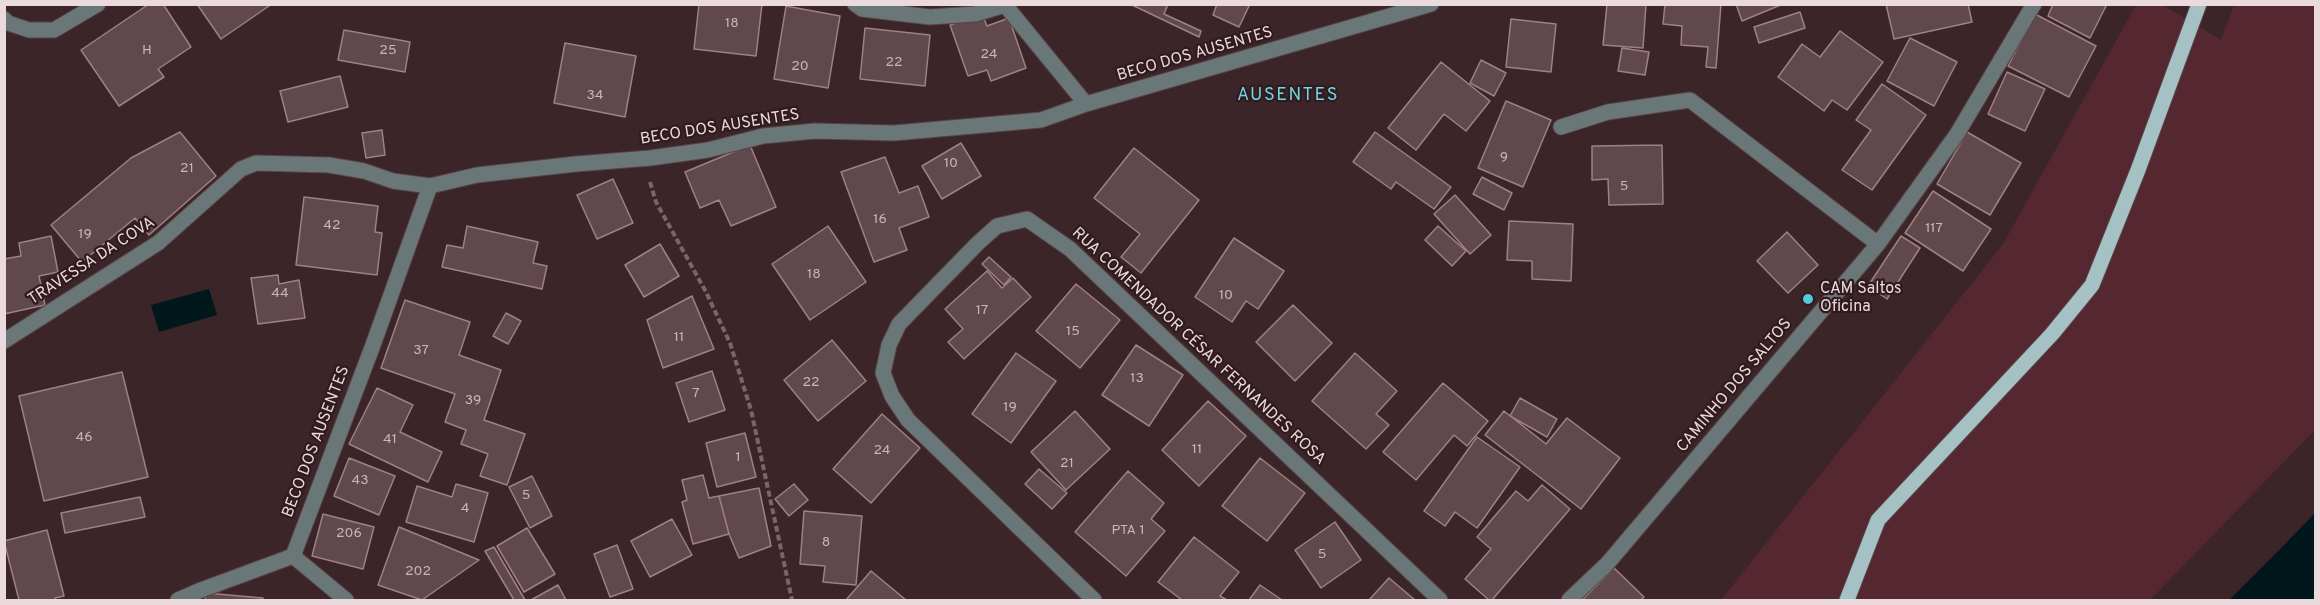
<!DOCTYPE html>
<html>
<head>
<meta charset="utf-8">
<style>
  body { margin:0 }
  #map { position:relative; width:2320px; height:605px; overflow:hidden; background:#3b2529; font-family:Overpass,sans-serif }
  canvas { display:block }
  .frame { position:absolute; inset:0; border:6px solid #eadadd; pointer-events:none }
</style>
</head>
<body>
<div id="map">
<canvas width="2320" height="605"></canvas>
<div class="frame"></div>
</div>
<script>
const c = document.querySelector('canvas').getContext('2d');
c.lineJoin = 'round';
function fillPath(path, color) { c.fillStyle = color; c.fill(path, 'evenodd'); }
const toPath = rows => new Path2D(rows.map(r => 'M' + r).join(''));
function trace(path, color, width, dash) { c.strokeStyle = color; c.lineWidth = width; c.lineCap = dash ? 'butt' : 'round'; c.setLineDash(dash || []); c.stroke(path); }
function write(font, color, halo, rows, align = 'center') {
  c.font = font + ' Overpass,sans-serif'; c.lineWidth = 4.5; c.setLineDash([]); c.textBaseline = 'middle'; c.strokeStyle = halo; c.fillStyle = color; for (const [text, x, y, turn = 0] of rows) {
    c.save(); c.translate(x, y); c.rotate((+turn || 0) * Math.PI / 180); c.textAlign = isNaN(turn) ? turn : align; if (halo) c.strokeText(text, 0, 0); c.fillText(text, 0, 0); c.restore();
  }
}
fillPath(toPath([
  [2136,5,2163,5,2221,40,2234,5,2315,5,2315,430,2150,600,1721,600,2003,244]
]), '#542731');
fillPath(toPath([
  [209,289,217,315,159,332,151,305],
  [2315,513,2315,600,2229,600,2285,544]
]), '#00181b');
const building = toPath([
  [149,4,163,4,191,47,158,69,164,77,119,106,81,50,149,4],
  [197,4,267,4,269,6,221,39,197,4],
  [699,4,762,4,756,56,694,49,699,4],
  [1130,4,1168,4,1164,14,1201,31,1199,37,1130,4],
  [1217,4,1250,4,1239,27,1213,15,1217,4],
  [1607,4,1646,4,1643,48,1603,45,1607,4],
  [1665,4,1721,4,1716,68,1706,67,1708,47,1681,45,1682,26,1663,24,1665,4],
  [1736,4,1783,4,1742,21,1736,4],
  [1886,4,1968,4,1972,22,1894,39,1886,4],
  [2053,4,2107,4,2090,38,2048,16,2053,4],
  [786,6,840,16,828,88,774,79,786,6],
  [1800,12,1805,28,1759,43,1754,27,1800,12],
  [982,14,987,26,1009,18,1026,68,991,81,987,70,968,76,950,25,982,14],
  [2035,14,2096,46,2069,97,2008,66,2035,14],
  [1511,19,1556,24,1551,72,1506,67,1511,19],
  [865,28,930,35,925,86,860,79,865,28],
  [344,30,410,42,405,72,338,60,344,30],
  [1840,31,1883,62,1847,110,1832,100,1824,111,1778,77,1802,44,1820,57,1840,31],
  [1910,38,1957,62,1934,106,1887,81,1910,38],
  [565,43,636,56,625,117,554,103,565,43],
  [1622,48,1649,52,1645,75,1618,71,1622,48],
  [1481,60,1506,73,1494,96,1470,83,1481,60],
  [1441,62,1490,101,1466,131,1444,114,1416,150,1388,128,1441,62],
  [2007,72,2045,89,2025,131,1988,114,2007,72],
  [340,76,348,107,288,122,280,91,340,76],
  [1882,84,1926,115,1872,190,1842,170,1871,130,1856,120,1882,84],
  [1506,101,1551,120,1523,187,1478,168,1506,101],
  [382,130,385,155,366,158,362,133,382,130],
  [180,132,216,176,149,235,135,218,82,262,51,225,131,158,180,132],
  [1375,132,1451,187,1434,209,1396,182,1391,189,1353,162,1375,132],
  [1967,132,2021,163,1990,215,1937,184,1967,132],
  [961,143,981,176,942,199,922,166,961,143],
  [750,145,776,207,731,226,719,200,700,208,685,172,750,145],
  [1662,145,1663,204,1609,205,1608,179,1592,180,1592,146,1662,145],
  [1134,148,1199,200,1141,273,1121,257,1140,234,1094,198,1134,148],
  [885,157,899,193,918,186,929,217,899,228,907,250,874,262,841,172,885,157],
  [1482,177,1512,193,1504,210,1473,194,1482,177],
  [613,179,633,223,597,239,577,195,613,179],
  [1933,191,1991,229,1963,271,1905,233,1933,191],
  [1455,195,1491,235,1470,254,1434,214,1455,195],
  [304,197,378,206,375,232,382,233,377,275,296,265,304,197],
  [1509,221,1573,224,1571,281,1532,279,1532,261,1507,260,1509,221],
  [467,226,538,242,533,263,547,266,542,289,442,267,447,245,463,248,467,226],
  [828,226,866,282,810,320,772,264,828,226],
  [1438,226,1466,251,1452,266,1425,240,1438,226],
  [1787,232,1818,265,1788,293,1757,261,1787,232],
  [51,236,58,272,39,276,45,305,4,314,4,259,21,256,19,243,51,236],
  [1901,236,1920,248,1887,299,1868,286,1901,236],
  [1234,238,1284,271,1258,309,1246,301,1232,322,1195,297,1234,238],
  [660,244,679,276,644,297,625,265,660,244],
  [989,257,1011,277,1004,285,982,264,989,257],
  [987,271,1002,288,1013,278,1031,297,964,359,948,342,963,329,945,309,987,271],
  [278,275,279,284,299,280,305,318,258,324,251,278,278,275],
  [1076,284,1120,320,1080,368,1036,331,1076,284],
  [692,296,714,349,663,368,647,320,692,296],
  [405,300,470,322,459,355,501,370,484,420,525,434,507,485,480,476,488,454,461,444,466,430,445,422,455,394,381,368,405,300],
  [1293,305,1332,343,1295,381,1256,342,1293,305],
  [506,313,521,321,508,344,493,336,506,313],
  [832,340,866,381,818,421,784,380,832,340],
  [1136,345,1183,375,1149,426,1102,395,1136,345],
  [1016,353,1056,381,1011,443,972,414,1016,353],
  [1355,353,1397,391,1376,414,1389,425,1366,449,1312,401,1355,353],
  [712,371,725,410,689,422,676,383,712,371],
  [122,372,148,477,44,501,19,396,122,372],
  [1443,383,1488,421,1467,446,1454,435,1416,480,1383,452,1443,383],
  [377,388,413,405,400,432,442,452,428,482,349,444,377,388],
  [1520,398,1557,419,1547,437,1510,416,1520,398],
  [1208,401,1246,436,1199,486,1162,450,1208,401],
  [1075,411,1110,449,1066,490,1031,452,1075,411],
  [1504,411,1546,444,1567,418,1620,458,1581,509,1485,435,1504,411],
  [882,414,920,448,871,503,833,469,882,414],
  [745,433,756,477,717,487,706,443,745,433],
  [1477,437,1520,467,1477,528,1455,512,1445,526,1424,511,1477,437],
  [349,458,395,476,379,515,334,496,349,458],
  [1260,458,1305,493,1267,541,1222,506,1260,458],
  [1039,469,1067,493,1052,509,1025,484,1039,469],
  [1128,471,1164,503,1151,519,1165,531,1126,576,1075,532,1128,471],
  [703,475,709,498,719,496,729,534,693,544,682,502,687,500,682,480,703,475],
  [532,476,552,516,530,528,509,487,532,476],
  [456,484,488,493,474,542,406,522,417,486,452,497,456,484],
  [794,484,808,500,789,516,775,499,794,484],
  [1542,485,1570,509,1492,600,1489,600,1465,579,1491,549,1477,537,1516,491,1528,501,1542,485],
  [759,488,771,546,739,558,729,534,719,496,759,488],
  [140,497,145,517,65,533,61,513,140,497],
  [804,511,862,516,856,585,823,582,825,566,800,564,804,511],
  [323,514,374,527,363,569,312,556,323,514],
  [672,519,692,555,650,577,631,541,672,519],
  [1335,522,1361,560,1321,588,1295,550,1335,522],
  [399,527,479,560,422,600,378,585,399,527],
  [527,528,555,574,524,592,497,546,527,528],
  [47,530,64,596,55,598,55,600,19,600,4,541,47,530],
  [1194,537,1239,572,1220,596,1227,600,1182,600,1158,582,1194,537],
  [617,545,633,589,610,597,594,554,617,545],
  [494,547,525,600,514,600,485,551,494,547],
  [1614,568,1644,597,1641,600,1582,600,1614,568],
  [871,571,906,600,846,600,871,571],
  [1389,578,1415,600,1369,600,1389,578],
  [558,585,566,600,531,600,558,585],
  [1260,585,1282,600,1249,600,1260,585],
  [206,593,263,598,263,600,205,600,206,593]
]);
fillPath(building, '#61484c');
trace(building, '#9d8185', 1.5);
const minor = toPath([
  [855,4,862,9,930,17,975,14,1005,5],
  [1005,5,1086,104],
  [4,19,8,23,29,30,54,30,98,4],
  [1561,127,1608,112,1690,100,1878,244],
  [4,341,158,243,241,169,256,163,329,165,364,171,393,181,430,186,477,175,576,164,650,158,708,150,763,136,815,131,894,133,1041,120,1086,104,1431,4],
  [293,556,373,345,430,186],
  [178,600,201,590,293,556,346,600],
  [1094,600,908,420,892,396,883,373,889,345,899,324,978,243,997,226,1027,219,1070,249,1440,600],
  [1569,600,1607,564,1878,244,1957,134,2034,4]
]);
const major = toPath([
  [1847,600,1878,520,2052,334,2092,285,2138,170,2199,4]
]);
trace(minor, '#574246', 17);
trace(major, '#574246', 17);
trace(toPath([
  [650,182,656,202,706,292,730,343,751,410,792,600]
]), '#7a666a', 4, [6, 3]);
trace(minor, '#6a7778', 15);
trace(major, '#a6c1c4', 15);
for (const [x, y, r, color] of [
  [1808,299,6,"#52cbd7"]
]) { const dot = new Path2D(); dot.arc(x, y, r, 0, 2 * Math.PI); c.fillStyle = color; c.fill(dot); trace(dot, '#311b1f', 2); }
write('14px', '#c8b6b9', null, [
  ["18",732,24],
  ["H",147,51],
  ["25",388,51],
  ["24",989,55],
  ["22",894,63],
  ["20",800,67],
  ["34",595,96],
  ["9",1504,158],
  ["10",951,164],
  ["21",187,169],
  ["5",1624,187],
  ["16",880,220],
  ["42",332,226],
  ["117",1934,229],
  ["19",85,235],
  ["18",814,275],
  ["44",280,294],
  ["10",1226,296],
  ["17",982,311],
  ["15",1073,332],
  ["11",679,338],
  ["37",421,351],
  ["13",1137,379],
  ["22",811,383],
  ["7",696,394],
  ["39",473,401],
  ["19",1010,408],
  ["46",84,438],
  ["41",390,440],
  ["11",1197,450],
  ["24",882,451],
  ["1",738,458],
  ["21",1067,464],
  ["43",360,481],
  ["5",526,496],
  ["4",465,509],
  ["PTA 1",1128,531],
  ["206",349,534],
  ["8",826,543],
  ["5",1322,555],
  ["202",418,572]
]);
write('16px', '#eadadd', '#311b1f', [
  ["BECO DOS AUSENTES",1195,55,-16],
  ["BECO DOS AUSENTES",720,128,-9],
  ["TRAVESSA DA COVA",92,262,-33],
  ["RUA COMENDADOR CÉSAR FERNANDES ROSA",1198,347,43],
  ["CAMINHO DOS SALTOS",1735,386,-50],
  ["BECO DOS AUSENTES",317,442,-69]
]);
write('16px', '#eadadd', '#311b1f', [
  ["CAM Saltos",1820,290],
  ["Oficina",1820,308]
], 'left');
c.letterSpacing = '1.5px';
write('18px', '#6ed9e4', '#311b1f', [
  ["AUSENTES",1288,96]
]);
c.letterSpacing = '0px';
</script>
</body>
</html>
